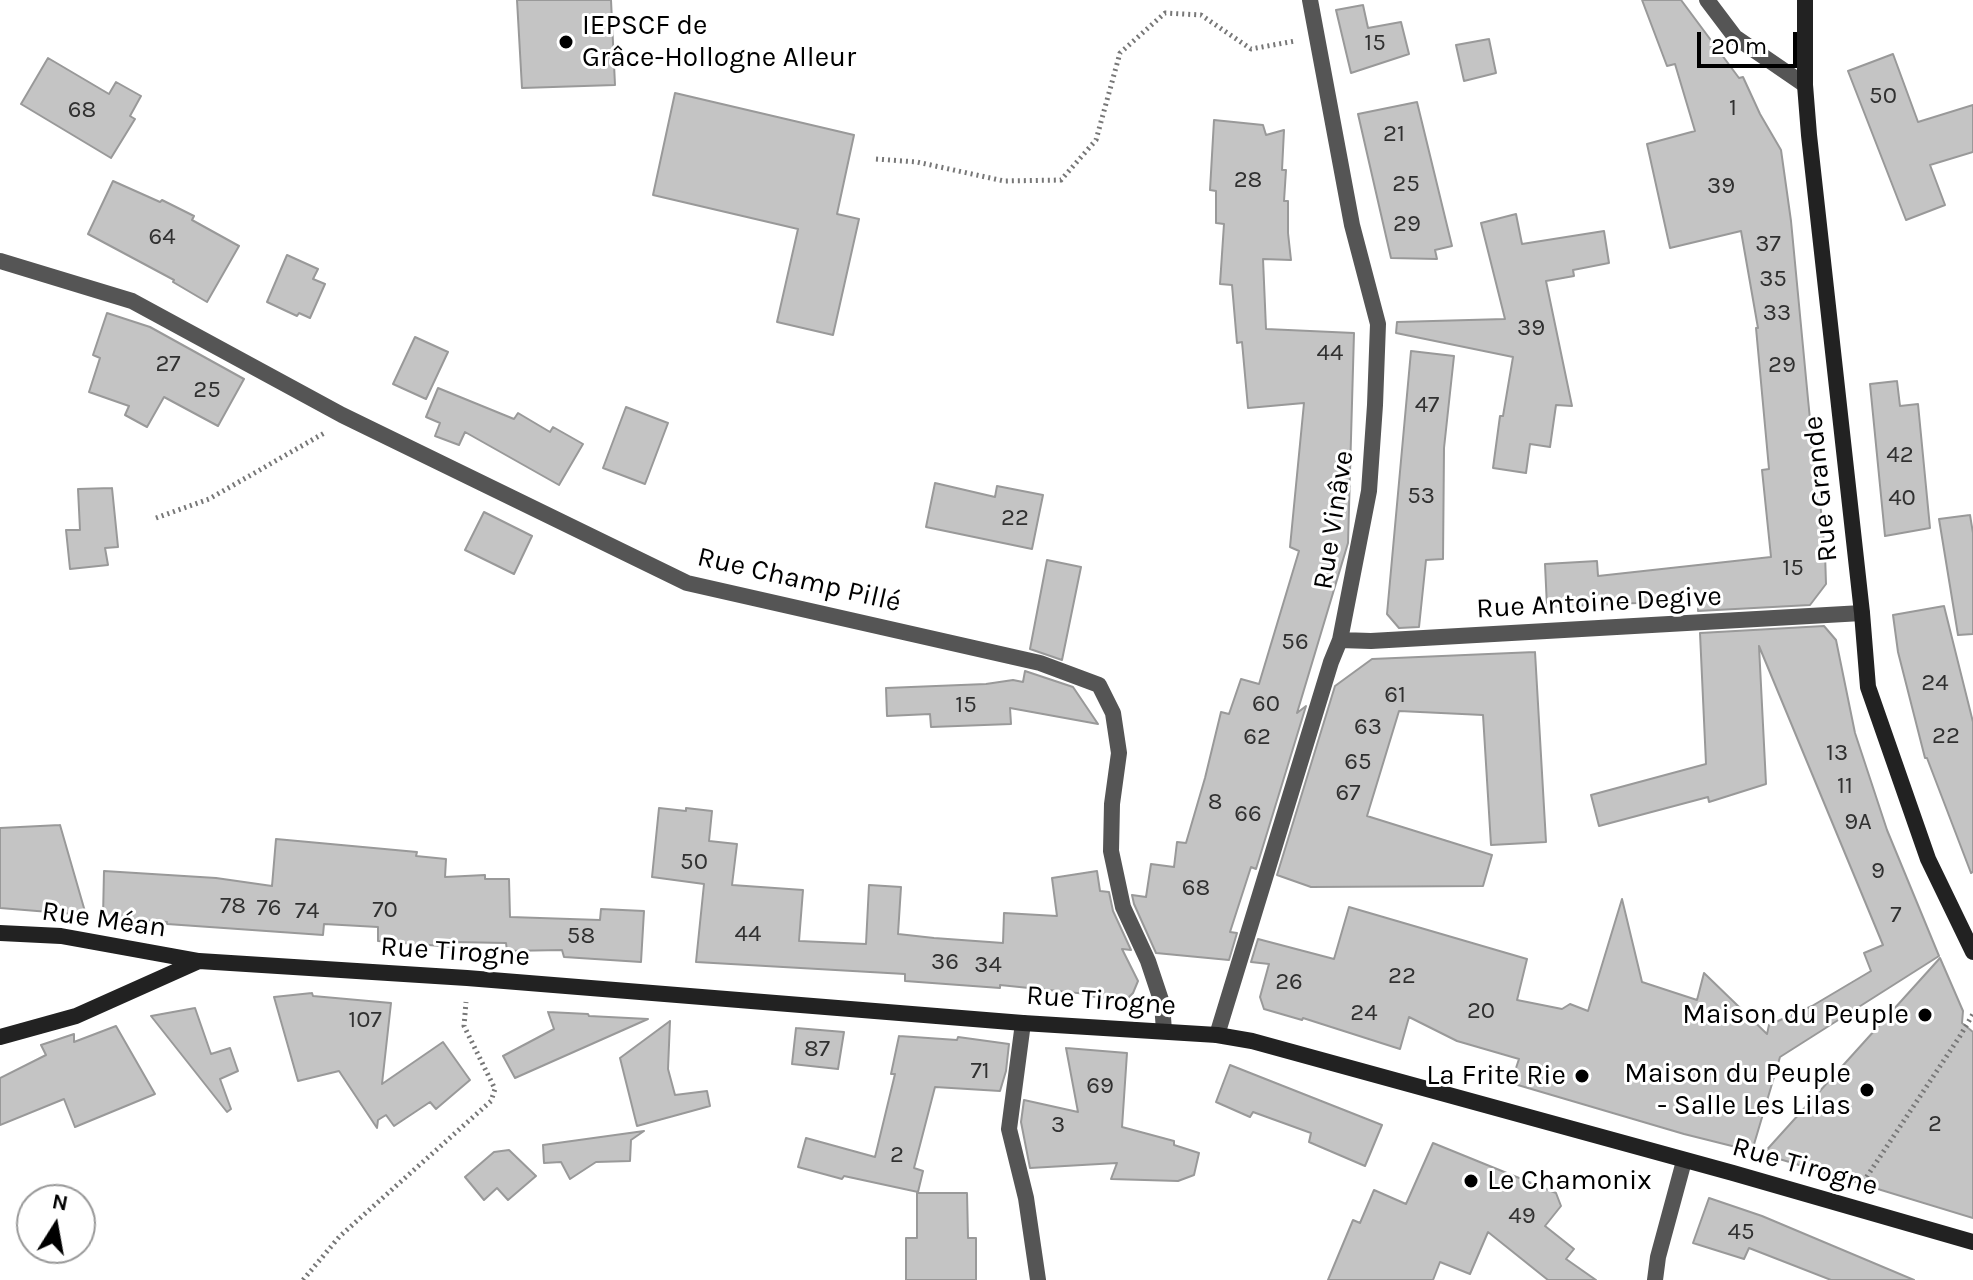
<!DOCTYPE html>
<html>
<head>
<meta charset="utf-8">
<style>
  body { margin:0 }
  #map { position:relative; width:1973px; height:1280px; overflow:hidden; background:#fff; font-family:Karla,sans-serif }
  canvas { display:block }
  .north { position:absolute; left:16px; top:1184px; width:80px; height:80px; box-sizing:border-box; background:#fff; border:2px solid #999; border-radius:50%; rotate:11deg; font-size:22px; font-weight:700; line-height:32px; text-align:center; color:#000 }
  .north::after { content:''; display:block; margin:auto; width:28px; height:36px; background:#000; clip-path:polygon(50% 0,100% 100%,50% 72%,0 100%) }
  .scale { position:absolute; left:1697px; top:32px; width:100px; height:36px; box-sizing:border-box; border:4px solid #000; border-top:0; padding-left:10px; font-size:24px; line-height:28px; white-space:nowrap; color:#000; -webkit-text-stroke:6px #fff; paint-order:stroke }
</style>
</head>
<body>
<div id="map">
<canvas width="1973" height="1280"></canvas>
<div class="north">N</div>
<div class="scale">20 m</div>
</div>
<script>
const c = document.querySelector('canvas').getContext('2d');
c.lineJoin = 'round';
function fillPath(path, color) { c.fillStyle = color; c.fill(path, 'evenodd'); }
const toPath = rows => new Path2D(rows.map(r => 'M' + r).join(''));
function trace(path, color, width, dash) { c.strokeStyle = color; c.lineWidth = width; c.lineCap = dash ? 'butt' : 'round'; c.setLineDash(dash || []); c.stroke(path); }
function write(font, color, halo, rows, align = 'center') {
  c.font = font + ' Karla,sans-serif'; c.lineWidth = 6; c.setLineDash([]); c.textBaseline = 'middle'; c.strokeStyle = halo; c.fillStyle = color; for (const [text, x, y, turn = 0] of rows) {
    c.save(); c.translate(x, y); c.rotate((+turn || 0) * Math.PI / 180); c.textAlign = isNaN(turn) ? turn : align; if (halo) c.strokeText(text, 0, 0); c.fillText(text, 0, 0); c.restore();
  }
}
const building = toPath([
  [517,0,611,0,615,85,522,88,517,0],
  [1642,0,1681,0,1739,78,1743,77,1760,114,1781,150,1791,221,1808,399,1811,429,1813,428,1825,553,1826,584,1810,605,1698,611,1698,597,1638,603,1547,607,1545,564,1597,561,1598,576,1771,557,1762,470,1769,469,1756,328,1758,328,1741,231,1670,248,1647,144,1695,131,1675,64,1667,66,1642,0],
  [1363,5,1368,28,1401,22,1409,54,1351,73,1336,10,1363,5],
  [1489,39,1496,73,1464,81,1456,45,1489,39],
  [1893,54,1918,122,1973,105,1973,152,1930,165,1945,205,1906,220,1848,71,1893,54],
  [48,58,109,94,116,82,141,96,130,116,135,119,111,158,21,104,48,58],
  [675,93,854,135,837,214,859,219,833,335,777,322,798,229,653,195,675,93],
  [1417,102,1452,246,1435,250,1437,259,1391,258,1358,114,1417,102],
  [1214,120,1263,125,1266,135,1284,130,1282,170,1286,170,1284,201,1288,201,1288,233,1291,260,1263,259,1266,329,1354,333,1348,543,1297,713,1306,706,1256,869,1251,867,1230,932,1237,933,1229,960,1156,953,1134,904,1132,895,1146,897,1151,864,1174,867,1177,842,1186,843,1205,778,1221,712,1229,714,1241,679,1259,684,1299,551,1290,547,1304,403,1248,408,1242,342,1237,343,1232,285,1220,284,1224,224,1216,223,1216,191,1210,190,1214,120],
  [113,181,160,202,162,200,194,216,192,220,239,246,207,302,173,282,174,280,88,234,113,181],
  [1516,214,1522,244,1604,231,1609,263,1573,270,1574,276,1546,281,1572,406,1556,405,1550,447,1530,444,1526,473,1493,468,1500,416,1503,416,1513,357,1396,333,1397,322,1505,319,1481,223,1516,214],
  [287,255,318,269,313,279,325,284,310,318,299,313,297,316,267,302,287,255],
  [107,313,150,327,244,379,218,426,164,397,147,427,125,415,129,406,89,392,100,358,93,355,107,313],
  [415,337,448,352,426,399,393,384,415,337],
  [1411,351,1454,356,1444,448,1443,559,1426,560,1419,627,1399,628,1387,614,1411,351],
  [1897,381,1900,406,1918,404,1930,528,1885,536,1870,384,1897,381],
  [438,388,514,419,518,413,550,432,553,427,583,444,559,485,465,432,459,445,435,436,440,423,426,417,438,388],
  [626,407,668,423,645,484,603,468,626,407],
  [935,483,995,497,997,486,1043,495,1032,549,926,527,935,483],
  [112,488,118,547,105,548,108,565,70,569,66,530,80,530,78,489,112,488],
  [484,512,532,536,514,574,465,550,484,512],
  [1970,515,1973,533,1973,634,1958,635,1939,519,1970,515],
  [1047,560,1081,567,1062,660,1030,649,1047,560],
  [1944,606,1973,722,1973,872,1971,873,1927,758,1925,758,1898,652,1893,615,1944,606],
  [1824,626,1836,640,1855,733,1887,830,1939,956,1780,1057,1752,1151,1684,1134,1511,1083,1519,1059,1457,1041,1409,1017,1400,1049,1303,1018,1302,1020,1264,1009,1260,997,1269,964,1251,962,1258,939,1334,959,1349,907,1527,959,1517,1000,1562,1009,1570,1004,1588,1011,1622,899,1642,982,1697,1000,1704,973,1767,1034,1769,1025,1812,1006,1871,971,1864,953,1883,945,1759,646,1766,784,1709,802,1708,797,1599,826,1591,795,1706,764,1700,633,1824,626],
  [1535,652,1546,842,1491,845,1483,715,1399,711,1367,816,1492,855,1483,886,1311,887,1277,875,1335,686,1372,659,1535,652],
  [1025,671,1073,687,1098,724,1010,708,1011,724,931,727,930,714,887,716,886,688,986,684,1013,680,1023,682,1025,671],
  [659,808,686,811,686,808,712,811,709,841,737,844,732,885,803,890,799,941,866,944,869,885,901,887,898,934,934,938,1003,943,1004,913,1057,916,1052,878,1097,871,1100,891,1109,892,1113,911,1131,950,1122,949,1138,981,1133,993,1126,1000,1087,996,1087,994,1000,985,1000,988,905,981,905,974,696,962,704,884,652,877,659,808],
  [60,825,86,915,0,908,0,828,60,825],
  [276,839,417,852,416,856,446,859,445,877,485,875,485,879,509,879,510,917,600,920,601,909,644,911,641,962,564,957,562,950,507,951,506,943,453,942,453,947,378,941,378,927,324,924,323,935,167,924,167,922,103,917,104,871,216,878,272,886,276,839],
  [1940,958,1963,1011,1962,1023,1973,1032,1973,1218,1763,1154,1940,958],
  [312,993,313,996,391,1003,382,1084,443,1042,470,1080,436,1109,430,1102,394,1126,386,1115,378,1120,377,1128,339,1071,298,1081,274,997,312,993],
  [195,1008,211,1054,230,1048,238,1071,220,1079,231,1109,227,1112,151,1016,195,1008],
  [548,1012,588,1014,589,1016,648,1019,515,1078,503,1056,554,1029,548,1012],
  [670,1021,668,1069,675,1095,707,1091,710,1106,637,1126,620,1058,670,1021],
  [116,1026,155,1094,75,1127,64,1099,0,1125,0,1078,46,1055,41,1045,74,1034,74,1042,116,1026],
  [796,1028,844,1032,838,1069,792,1064,796,1028],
  [899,1036,957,1040,958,1037,1009,1044,1006,1071,1000,1091,935,1087,914,1168,923,1171,918,1192,844,1176,842,1179,798,1167,806,1138,875,1157,895,1074,891,1074,899,1036],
  [1066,1048,1127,1053,1122,1127,1174,1141,1174,1145,1199,1153,1194,1175,1178,1181,1111,1179,1117,1163,1030,1168,1021,1122,1024,1100,1078,1112,1066,1048],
  [1230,1065,1382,1125,1365,1166,1309,1142,1311,1133,1253,1112,1250,1117,1216,1102,1230,1065],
  [644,1131,631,1140,630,1161,596,1162,570,1179,561,1162,544,1163,543,1145,644,1131],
  [1433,1143,1556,1193,1561,1206,1545,1226,1574,1249,1566,1259,1596,1280,1548,1280,1488,1232,1470,1274,1440,1262,1433,1280,1328,1280,1353,1220,1360,1223,1374,1190,1406,1204,1433,1143],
  [509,1150,536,1176,508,1200,497,1188,484,1200,465,1177,494,1152,509,1150],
  [917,1193,967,1193,968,1238,976,1238,976,1280,906,1280,906,1238,917,1238,917,1193],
  [1709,1198,1762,1216,1914,1280,1831,1280,1749,1248,1744,1259,1693,1243,1709,1198]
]);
fillPath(building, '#c4c4c4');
trace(building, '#999', 2);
trace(toPath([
  [876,159,917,162,1004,181,1061,180,1096,140,1120,53,1165,13,1201,15,1251,49,1295,41],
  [156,518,209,499,326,432],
  [1860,1187,1960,1036,1973,1014],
  [303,1280,340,1236,491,1101,495,1089,464,1026,466,1002]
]), '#777', 5, [2, 4]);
trace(toPath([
  [1707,0,1735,37,1805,85],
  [0,261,132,301,342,415,687,583,1040,663,1099,685,1113,713,1119,753,1112,804,1111,851,1123,907,1148,961,1162,1003,1164,1031],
  [1340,640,1371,641,1862,613],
  [1023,1023,1009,1129,1026,1198,1038,1280],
  [1217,1035,1331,662,1340,640,1369,491,1375,405,1378,324,1352,225,1310,0],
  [1655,1280,1658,1257,1684,1161]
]), '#555', 16);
trace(toPath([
  [1805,0,1805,85,1809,135,1862,613,1868,687,1928,859,1973,952],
  [0,933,61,936,199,961,467,978,1023,1023,1217,1035,1252,1041,1733,1173,1973,1242],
  [0,1037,76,1016,199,961]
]), '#222', 16);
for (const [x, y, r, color] of [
  [566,42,8,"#000"],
  [1925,1015,8,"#000"],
  [1582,1076,8,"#000"],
  [1867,1090,8,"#000"],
  [1471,1181,8,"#000"]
]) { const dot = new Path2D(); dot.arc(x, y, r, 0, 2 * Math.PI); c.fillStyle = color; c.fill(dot); trace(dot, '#fff', 3); }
write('24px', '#313131', null, [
  ["15",1375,43],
  ["50",1883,96],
  ["1",1733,108],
  ["68",82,110],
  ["21",1394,134],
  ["28",1248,180],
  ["25",1406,184],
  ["39",1721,186],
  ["29",1407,224],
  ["64",162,237],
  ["37",1768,244],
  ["35",1773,279],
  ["33",1777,313],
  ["39",1531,328],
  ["44",1330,353],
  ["27",168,364],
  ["29",1782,365],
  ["25",207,390],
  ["47",1427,405],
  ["42",1900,455],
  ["53",1421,496],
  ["40",1902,498],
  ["22",1015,518],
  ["15",1793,568],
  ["56",1295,642],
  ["24",1935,683],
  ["61",1395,695],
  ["60",1266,704],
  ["15",966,705],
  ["63",1368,727],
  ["22",1946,736],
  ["62",1257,737],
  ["13",1837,753],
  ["65",1358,762],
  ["11",1845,786],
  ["67",1348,793],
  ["8",1215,802],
  ["66",1248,814],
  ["9A",1858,822],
  ["50",694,862],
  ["9",1878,871],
  ["68",1196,888],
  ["78",233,906],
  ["76",269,908],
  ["70",385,910],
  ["74",307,911],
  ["7",1896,915],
  ["44",748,934],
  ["58",581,936],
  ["36",945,962],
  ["34",988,965],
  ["22",1402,976],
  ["26",1289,982],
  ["20",1481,1011],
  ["24",1364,1013],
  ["107",365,1020],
  ["87",817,1049],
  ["71",980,1071],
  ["69",1100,1086],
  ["2",1935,1124],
  ["3",1058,1125],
  ["2",897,1155],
  ["49",1522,1216],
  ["45",1741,1232]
]);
write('28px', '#000', '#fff', [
  ["IEPSCF de",582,26,"left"],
  ["Grâce-Hollogne Alleur",582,58,"left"],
  ["Maison du Peuple",1909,1015],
  ["Maison du Peuple",1851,1074],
  ["- Salle Les Lilas",1851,1106],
  ["La Frite Rie",1566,1076],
  ["Le Chamonix",1487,1181,"left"]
], 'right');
write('28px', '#000', '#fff', [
  ["Rue Grande",1821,489,-96],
  ["Rue Vinâve",1334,520,-81],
  ["Rue Champ Pillé",799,580,13],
  ["Rue Antoine Degive",1599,603,-3],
  ["Rue Méan",104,920,8],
  ["Rue Tirogne",455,952,4],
  ["Rue Tirogne",1101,1001,4],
  ["Rue Tirogne",1805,1167,16]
]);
</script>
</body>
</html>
